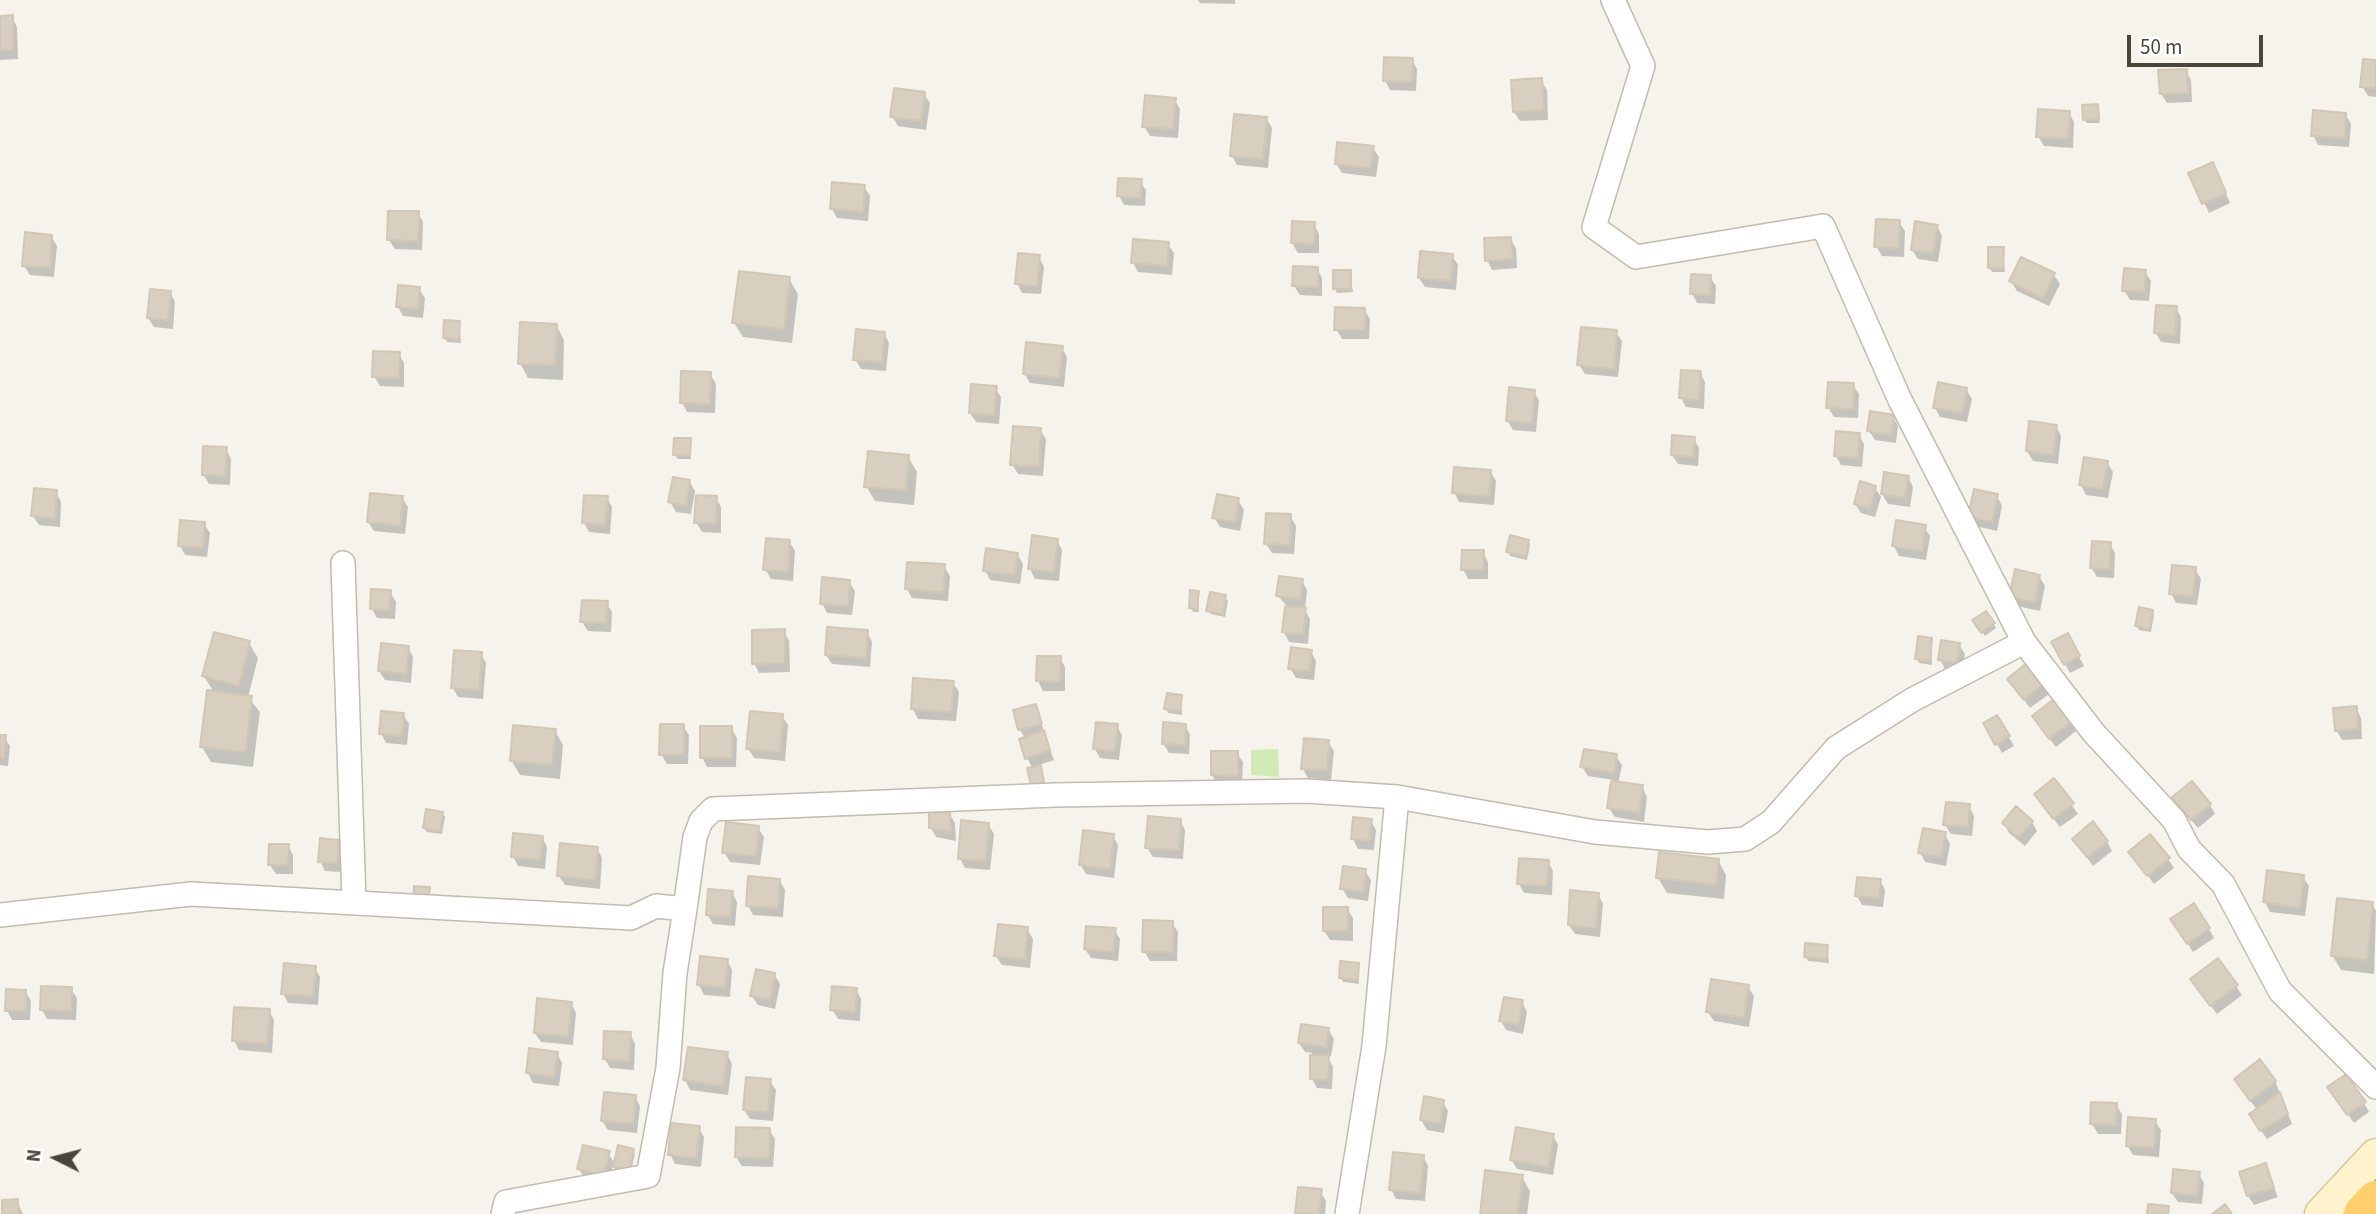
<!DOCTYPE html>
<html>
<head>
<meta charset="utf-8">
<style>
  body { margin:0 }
  #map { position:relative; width:2376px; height:1214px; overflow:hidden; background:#f6f3ec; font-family:"Source Sans 3",sans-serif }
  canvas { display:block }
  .north { position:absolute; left:21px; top:1123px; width:70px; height:70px; -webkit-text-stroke:5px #fff; paint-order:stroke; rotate:276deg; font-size:19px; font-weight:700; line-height:28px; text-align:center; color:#4b4439 }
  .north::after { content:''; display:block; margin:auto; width:24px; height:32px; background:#4b4439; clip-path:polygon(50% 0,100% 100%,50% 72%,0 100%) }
  .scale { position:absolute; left:2127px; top:35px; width:136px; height:32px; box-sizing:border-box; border:4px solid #4b4439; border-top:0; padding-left:9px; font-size:21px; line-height:24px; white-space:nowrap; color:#4b4439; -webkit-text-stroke:5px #fff; paint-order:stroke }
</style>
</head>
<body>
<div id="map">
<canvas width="2376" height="1214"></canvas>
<div class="north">N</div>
<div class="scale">50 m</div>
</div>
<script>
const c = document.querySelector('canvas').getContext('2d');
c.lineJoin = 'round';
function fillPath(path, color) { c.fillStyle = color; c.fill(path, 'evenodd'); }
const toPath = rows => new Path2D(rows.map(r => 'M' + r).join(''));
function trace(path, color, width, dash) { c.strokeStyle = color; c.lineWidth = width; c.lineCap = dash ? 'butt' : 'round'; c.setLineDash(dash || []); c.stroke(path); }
fillPath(toPath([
  [1278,749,1279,777,1251,775,1251,750]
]), '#d2eab5');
fillPath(toPath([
  [1198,0,1235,0,1235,4,1200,3],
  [0,17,12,17,17,27,18,59,0,60],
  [1412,60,1417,69,1416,91,1390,90,1385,80],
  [2376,62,2376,97,2368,96,2362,86],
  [2186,71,2191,80,2192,102,2167,103,2161,94],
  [1541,80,1547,90,1548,120,1520,121,1514,112],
  [924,94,930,103,926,130,898,126,892,116],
  [1174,99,1180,109,1178,138,1150,136,1144,126],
  [2097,106,2100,123,2087,123,2084,119],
  [2069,113,2074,122,2073,148,2044,146,2038,136],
  [2345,114,2351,124,2349,147,2318,145,2313,135],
  [1266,118,1272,128,1268,168,1237,165,1232,156],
  [1373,148,1379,157,1376,177,1342,173,1336,163],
  [2217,173,2230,203,2209,213,2191,174],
  [1140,181,1146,190,1145,206,1124,205,1119,196],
  [864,187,870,196,868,221,837,218,832,209],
  [418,213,423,222,422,250,395,249,389,240],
  [1899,222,1905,231,1904,257,1882,256,1876,246],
  [1314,224,1319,234,1319,253,1298,253,1292,243],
  [1937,226,1942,236,1938,262,1918,259,1912,250],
  [51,236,57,246,54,277,30,275,24,266],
  [1510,239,1516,248,1517,268,1492,270,1487,260],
  [1168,244,1174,253,1172,275,1138,272,1133,263],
  [2003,249,2005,272,1992,272,1990,268],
  [1452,256,1458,265,1456,290,1425,287,1419,278],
  [1039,257,1044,267,1041,294,1022,293,1017,283],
  [1317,268,1322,278,1322,296,1300,295,1294,286],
  [1350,272,1353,292,1337,293,1335,289],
  [2145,272,2151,281,2149,301,2130,300,2124,290],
  [2054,275,2060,284,2049,306,2017,291,2011,281],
  [1710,277,1716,286,1715,304,1697,303,1692,293],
  [789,279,798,294,792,343,743,337,734,323],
  [419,289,425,298,423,318,403,316,398,307],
  [170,292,175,302,173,329,154,327,148,318],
  [2176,308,2181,317,2180,344,2161,342,2156,333],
  [1364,309,1370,319,1369,339,1342,339,1336,329],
  [459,323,461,343,447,342,445,338],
  [556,325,564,340,563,380,528,378,520,363],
  [1616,332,1622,341,1618,377,1585,374,1579,365],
  [884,333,889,343,886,371,861,369,855,359],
  [1062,348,1067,357,1064,387,1030,383,1024,373],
  [399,354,404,363,404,387,380,386,374,376],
  [1700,373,1705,382,1704,409,1686,407,1681,398],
  [710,374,716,384,715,413,687,412,682,402],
  [1853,385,1859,394,1858,418,1834,417,1828,407],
  [995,388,1001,397,999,424,976,422,970,413],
  [1966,389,1972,399,1967,422,1940,417,1935,408],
  [1534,391,1539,401,1536,432,1513,430,1507,420],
  [1893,417,1898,426,1896,443,1875,440,1869,431],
  [2056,426,2061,436,2058,464,2033,461,2027,451],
  [1040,430,1046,439,1043,476,1018,474,1012,464],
  [1859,435,1864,444,1862,467,1841,465,1836,456],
  [1694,439,1699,448,1698,466,1678,464,1672,455],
  [690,440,691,459,678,459,675,455],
  [226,449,231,459,230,485,209,484,203,474],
  [908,457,917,472,914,505,875,501,866,486],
  [2107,462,2113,472,2108,498,2086,495,2081,485],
  [1490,471,1496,481,1494,505,1459,502,1454,492],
  [1908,477,1913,487,1910,507,1888,504,1882,494],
  [689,481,695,491,691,514,676,512,670,502],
  [1875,488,1881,497,1875,517,1861,513,1855,504],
  [56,492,61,502,60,527,39,525,33,516],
  [1997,496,2002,506,1997,531,1975,526,1970,516],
  [402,498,408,507,405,534,374,531,368,522],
  [607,498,612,507,610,534,589,532,584,523],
  [716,498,721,507,721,533,702,532,696,522],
  [1238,500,1244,510,1240,531,1220,527,1214,517],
  [1290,516,1296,526,1294,554,1272,553,1266,544],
  [204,524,210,533,207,557,185,555,180,545],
  [1924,527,1930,536,1926,560,1899,556,1894,546],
  [1057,540,1062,550,1059,581,1035,579,1030,569],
  [789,541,795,551,793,581,771,579,765,569],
  [1528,541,1530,545,1527,560,1510,556,1508,552],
  [2110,544,2115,553,2114,578,2097,577,2091,567],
  [1483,552,1488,562,1488,579,1468,579,1463,569],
  [1017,554,1023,564,1020,584,990,580,985,570],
  [944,566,950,576,948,601,912,598,907,589],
  [2195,569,2201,579,2197,605,2176,603,2171,593],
  [2039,576,2045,586,2040,611,2016,606,2010,596],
  [1302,580,1307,590,1305,610,1310,619,1308,644,1289,642,1284,632,1287,606,1278,596],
  [849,582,855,591,852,615,827,613,822,603],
  [390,592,396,602,395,619,377,618,372,609],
  [1198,593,1199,612,1193,612,1190,607],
  [1225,597,1228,601,1225,617,1211,614,1208,610],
  [606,603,612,612,611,632,588,631,582,622],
  [2152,611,2154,615,2151,632,2139,630,2137,626],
  [1986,613,1996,628,1985,636,1975,621],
  [784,631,789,641,790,672,759,673,754,663],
  [867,632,872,642,870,667,832,664,826,655],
  [2067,635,2084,666,2070,673,2053,643],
  [1931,640,1932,665,1919,663,1917,659],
  [249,643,258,658,248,697,260,712,253,767,211,762,202,747,214,693,204,676],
  [1959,645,1965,654,1962,672,1945,669,1940,659],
  [408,647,413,657,411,683,385,680,379,671],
  [1311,652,1316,661,1314,680,1296,678,1290,668],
  [481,654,486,663,483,699,458,697,453,688],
  [1060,658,1065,667,1065,691,1043,691,1038,681],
  [953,683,959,692,956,721,918,719,913,709],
  [2043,684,2049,694,2030,708,2015,688],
  [1181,697,1182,715,1168,713,1166,709],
  [2055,701,2076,731,2056,747,2040,726],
  [1035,706,1054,760,1039,765,1046,787,1035,790,1033,769,1027,758,1025,738,1020,730],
  [2356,708,2361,718,2362,739,2342,740,2336,730],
  [403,714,409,724,407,745,386,743,381,733],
  [782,716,788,725,785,761,754,758,748,748],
  [1997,717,2014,746,2002,753,1985,724],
  [1185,725,1190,735,1189,754,1169,753,1163,743],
  [683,726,689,735,688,764,667,764,661,754],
  [1117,726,1122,735,1119,760,1100,758,1095,749],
  [731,728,737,738,736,767,707,767,702,757],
  [555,731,563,745,560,779,520,775,511,760],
  [0,736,4,737,10,746,8,766,0,765],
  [1328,742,1334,751,1331,780,1308,778,1303,769],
  [1237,753,1243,762,1242,785,1218,785,1212,775],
  [1616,756,1622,765,1618,784,1642,787,1647,797,1644,822,1615,817,1609,808,1613,780,1588,776,1582,767],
  [2054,780,2078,814,2060,827,2042,804],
  [2210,805,2215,814,2198,828,2180,807],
  [1969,806,1974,816,1972,836,1951,834,1945,825],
  [442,813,445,817,442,834,427,832,424,828],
  [949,813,955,823,956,841,936,837,931,828],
  [1180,820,1185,830,1183,859,1153,857,1147,848],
  [1371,821,1376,830,1374,850,1358,849,1353,839],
  [2032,822,2037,831,2025,846,2009,833,2004,823],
  [988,824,994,834,990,870,965,868,960,858],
  [758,828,764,837,760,865,730,862,724,852],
  [1945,834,1950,844,1946,866,1925,862,1920,852],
  [1113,836,1118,845,1114,878,1086,874,1080,864],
  [542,837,547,847,545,869,518,866,513,856],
  [2074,839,2107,842,2112,851,2093,866],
  [338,842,344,851,342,872,325,871,320,861],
  [288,846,293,855,293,874,276,874,270,865],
  [597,848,602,858,600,889,565,885,559,876],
  [2130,852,2168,859,2174,868,2154,884],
  [1718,860,1726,875,1724,899,1667,893,1658,878],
  [1548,862,1553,871,1552,895,1524,893,1519,884],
  [1365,871,1371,880,1368,901,1348,898,1342,888],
  [2303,877,2309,886,2305,916,2270,912,2265,902],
  [779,880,785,890,783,917,753,915,748,905],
  [1880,880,1885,890,1883,907,1862,905,1857,896],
  [732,893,737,902,735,926,713,924,707,914],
  [1598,894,1603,904,1600,937,1575,934,1569,925],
  [2372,904,2376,911,2374,974,2341,970,2332,955],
  [1347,909,1353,918,1353,941,1330,940,1324,931],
  [1172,923,1178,932,1177,961,1150,961,1144,951],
  [1027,929,1033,939,1030,968,1002,965,996,956],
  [2178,929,2209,929,2214,938,2193,952],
  [1114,930,1120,939,1118,961,1091,958,1085,949],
  [1827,947,1829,963,1808,961,1806,957],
  [727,960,732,970,730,997,704,995,699,985],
  [2218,960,2242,995,2217,1014,2198,989],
  [1358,965,1359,984,1343,982,1341,978],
  [315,968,320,977,318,1005,288,1003,283,993],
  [774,974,780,984,775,1009,758,1005,752,996],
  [1748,987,1754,996,1749,1027,1714,1021,1708,1012],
  [71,989,77,998,76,1020,47,1019,42,1010],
  [856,990,861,999,860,1021,838,1019,832,1009],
  [25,991,31,1001,30,1020,12,1020,7,1010],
  [1522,1002,1527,1012,1523,1034,1506,1030,1501,1021],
  [571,1003,576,1013,573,1045,541,1042,535,1033],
  [269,1011,274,1020,272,1053,239,1050,234,1041],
  [1328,1029,1334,1039,1331,1056,1327,1056,1333,1067,1332,1089,1317,1088,1312,1079,1312,1053,1305,1052,1299,1043],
  [630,1034,635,1044,634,1070,610,1068,605,1059],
  [557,1053,562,1063,559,1086,533,1083,528,1073],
  [727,1054,732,1064,728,1095,690,1090,685,1080],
  [770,1081,776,1090,773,1121,750,1119,744,1110],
  [2275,1081,2292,1124,2267,1139,2256,1124,2257,1110,2242,1089],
  [635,1097,640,1106,637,1133,608,1130,602,1121],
  [2335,1097,2364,1103,2369,1112,2354,1123],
  [1443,1102,1448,1111,1444,1133,1427,1130,1421,1120],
  [2116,1105,2122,1114,2121,1134,2098,1134,2092,1124],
  [2155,1121,2161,1130,2159,1157,2133,1155,2127,1145],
  [698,1127,704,1137,701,1167,675,1164,670,1154],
  [769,1130,775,1139,773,1167,742,1166,736,1157],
  [1553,1135,1558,1145,1553,1175,1517,1169,1512,1160],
  [632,1150,635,1154,630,1174,617,1171,613,1165,608,1184,585,1179,579,1169,608,1153,615,1164],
  [1423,1156,1428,1166,1425,1201,1396,1199,1391,1189],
  [2265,1166,2278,1197,2254,1205,2248,1196],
  [2198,1173,2204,1183,2202,1204,2178,1202,2172,1193],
  [1522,1177,1530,1191,1527,1214,1482,1214],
  [1320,1191,1326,1201,1325,1214,1298,1214],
  [17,1201,23,1214,4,1214]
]), '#0003');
const building = toPath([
  [13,15,13,50,0,50,0,16,13,15],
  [1384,57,1413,58,1412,82,1383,81,1384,57],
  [2363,59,2376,60,2376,88,2360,87,2363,59],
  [2187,69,2188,93,2160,94,2158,70,2187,69],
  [1542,78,1544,110,1513,112,1511,80,1542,78],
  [894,88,925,92,921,121,890,117,894,88],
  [1145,95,1176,98,1173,129,1142,127,1145,95],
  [2098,104,2099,119,2083,120,2082,105,2098,104],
  [2038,109,2070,111,2068,139,2036,137,2038,109],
  [2313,110,2346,113,2345,138,2311,136,2313,110],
  [1234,114,1267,117,1263,159,1230,156,1234,114],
  [1337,142,1374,146,1371,168,1335,164,1337,142],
  [2213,162,2226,193,2202,204,2188,173,2213,162],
  [1118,178,1142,179,1140,198,1117,196,1118,178],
  [832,182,865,185,863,212,830,209,832,182],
  [388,211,419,211,418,241,387,240,388,211],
  [1876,219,1900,220,1899,248,1874,247,1876,219],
  [1292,221,1315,222,1314,244,1291,243,1292,221],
  [1915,221,1938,225,1933,253,1911,250,1915,221],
  [25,232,52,235,50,268,22,266,25,232],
  [1511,237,1513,259,1485,261,1484,238,1511,237],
  [1133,239,1169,242,1167,266,1131,263,1133,239],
  [1988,247,2004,247,2003,269,1988,268,1988,247],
  [1420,251,1453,254,1451,281,1418,278,1420,251],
  [1018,253,1040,255,1037,286,1015,284,1018,253],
  [2021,257,2055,273,2043,298,2009,281,2021,257],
  [1293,266,1318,267,1318,287,1292,286,1293,266],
  [2124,268,2146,270,2144,292,2122,291,2124,268],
  [1333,270,1351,270,1351,289,1333,289,1333,270],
  [739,271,790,277,784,329,732,323,739,271],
  [1691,274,1711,275,1710,295,1690,294,1691,274],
  [398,285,420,287,418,309,396,307,398,285],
  [150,289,171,291,168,320,147,318,150,289],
  [2156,305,2177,306,2175,335,2154,333,2156,305],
  [1335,307,1365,308,1365,330,1334,330,1335,307],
  [444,320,460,321,459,340,443,338,444,320],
  [520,322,557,324,555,365,518,364,520,322],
  [1581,327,1617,330,1614,369,1577,365,1581,327],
  [856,329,885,332,882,362,853,360,856,329],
  [1026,342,1063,346,1059,378,1023,374,1026,342],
  [373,351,400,352,399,378,372,377,373,351],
  [1681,370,1701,371,1699,400,1679,398,1681,370],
  [681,371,711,372,710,404,680,403,681,371],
  [1828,382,1854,383,1853,409,1826,408,1828,382],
  [1938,382,1967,388,1962,413,1933,408,1938,382],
  [971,384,997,386,994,415,969,413,971,384],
  [1509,387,1535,390,1532,423,1506,421,1509,387],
  [1870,411,1894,415,1891,435,1867,431,1870,411],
  [2029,421,2057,425,2053,455,2026,451,2029,421],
  [1013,426,1041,428,1039,467,1010,465,1013,426],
  [1836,431,1860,433,1858,458,1834,456,1836,431],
  [1672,435,1695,437,1693,457,1671,455,1672,435],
  [674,438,691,438,690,456,673,455,674,438],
  [203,446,227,447,225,476,202,475,203,446],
  [868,451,909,455,906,490,864,487,868,451],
  [2084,457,2108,461,2103,489,2079,485,2084,457],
  [1454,467,1491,470,1489,496,1452,493,1454,467],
  [1884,472,1909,476,1905,498,1881,494,1884,472],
  [673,477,690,480,686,506,668,502,673,477],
  [1860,481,1876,486,1870,509,1854,504,1860,481],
  [34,488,57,490,55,518,31,516,34,488],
  [1974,489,1998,494,1992,522,1968,516,1974,489],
  [370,493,403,496,400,526,367,522,370,493],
  [1217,494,1239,498,1235,522,1212,518,1217,494],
  [584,495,608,496,605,525,582,523,584,495],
  [696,495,717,496,716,524,694,523,696,495],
  [1266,513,1291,514,1290,545,1264,544,1266,513],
  [180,520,205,522,203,548,178,546,180,520],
  [1896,520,1926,525,1922,551,1892,546,1896,520],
  [1032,535,1058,539,1054,572,1028,569,1032,535],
  [1510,535,1529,540,1526,557,1506,552,1510,535],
  [766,538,790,540,788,572,763,570,766,538],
  [2092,541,2111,542,2109,569,2090,568,2092,541],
  [986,548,1018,553,1015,575,983,571,986,548],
  [1462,550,1484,550,1483,570,1461,570,1462,550],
  [907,562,945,564,944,592,905,589,907,562],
  [2172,565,2196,567,2193,597,2169,594,2172,565],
  [2015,569,2040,575,2035,602,2009,597,2015,569],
  [1279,576,1303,579,1300,599,1276,596,1279,576],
  [822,577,850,580,848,606,820,604,822,577],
  [371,589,391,590,390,610,370,609,371,589],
  [1190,590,1199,591,1197,609,1189,608,1190,590],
  [1210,592,1226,595,1223,614,1206,611,1210,592],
  [582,600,608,601,606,623,580,622,582,600],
  [1285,606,1306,608,1303,635,1282,632,1285,606],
  [2139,607,2153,610,2149,629,2135,626,2139,607],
  [1986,611,1995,623,1981,633,1972,620,1986,611],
  [827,627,868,630,866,658,825,655,827,627],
  [785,629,785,663,752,664,752,630,785,629],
  [214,632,250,641,239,686,202,676,214,632],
  [2068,633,2080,656,2064,665,2051,642,2068,633],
  [1918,636,1932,638,1930,661,1915,659,1918,636],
  [1941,640,1960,643,1957,663,1938,660,1941,640],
  [381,643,409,646,406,674,378,671,381,643],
  [1291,647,1312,650,1309,671,1288,669,1291,647],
  [454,650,482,652,479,690,451,688,454,650],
  [1037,656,1061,656,1060,682,1036,681,1037,656],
  [2028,662,2045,683,2024,700,2007,679,2028,662],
  [913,678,954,681,951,712,911,709,913,678],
  [207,690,252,696,246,752,200,747,207,690],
  [1167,693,1182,695,1180,711,1164,709,1167,693],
  [2055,698,2072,721,2049,739,2032,716,2055,698],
  [1036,704,1042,724,1018,730,1013,710,1036,704],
  [2357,706,2358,729,2335,731,2333,708,2357,706],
  [381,711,404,713,402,736,379,734,381,711],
  [750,711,783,714,780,752,746,749,750,711],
  [1997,715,2010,736,1995,745,1983,723,1997,715],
  [1096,722,1118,724,1115,751,1093,749,1096,722],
  [1163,722,1186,724,1185,745,1162,744,1163,722],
  [660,724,684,724,684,755,659,755,660,724],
  [513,725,556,729,552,765,510,761,513,725],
  [700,726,732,726,732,758,700,758,700,726],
  [1044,730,1050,750,1025,759,1019,739,1044,730],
  [0,735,6,735,4,757,0,757,0,735],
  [1304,738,1329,740,1327,771,1301,769,1304,738],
  [1584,749,1617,754,1614,773,1580,767,1584,749],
  [1211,751,1238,751,1238,776,1211,775,1211,751],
  [1041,765,1044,783,1031,786,1027,768,1041,765],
  [2054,778,2074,803,2053,819,2034,794,2054,778],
  [1611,781,1643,785,1639,813,1607,808,1611,781],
  [2192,781,2211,804,2191,820,2172,797,2192,781],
  [1946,802,1970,804,1968,827,1943,825,1946,802],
  [2016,806,2033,821,2019,837,2002,823,2016,806],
  [426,809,443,812,440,831,423,828,426,809],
  [929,811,950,812,951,832,929,828,929,811],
  [1148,816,1181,819,1179,850,1145,848,1148,816],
  [1353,817,1372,819,1369,841,1351,839,1353,817],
  [961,820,989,823,986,861,958,859,961,820],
  [2093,821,2108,841,2087,857,2072,839,2093,821],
  [726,822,759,826,756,856,722,853,726,822],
  [1923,828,1946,832,1941,857,1918,853,1923,828],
  [1083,830,1114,834,1110,869,1079,865,1083,830],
  [513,833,543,836,540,860,511,857,513,833],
  [2150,834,2170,858,2147,876,2128,852,2150,834],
  [320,838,339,840,337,863,318,862,320,838],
  [560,843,598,847,595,880,557,876,560,843],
  [269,844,289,844,288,865,268,865,269,844],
  [1659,852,1719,859,1716,885,1656,878,1659,852],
  [1519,858,1549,860,1547,886,1517,884,1519,858],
  [1343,866,1366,869,1364,892,1340,889,1343,866],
  [2267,870,2304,875,2300,908,2263,902,2267,870],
  [748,876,780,879,778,908,746,906,748,876],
  [1857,877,1881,879,1879,898,1855,896,1857,877],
  [414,886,430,887,428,901,413,900,414,886],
  [708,889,733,891,730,917,706,915,708,889],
  [1570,890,1599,893,1596,928,1568,925,1570,890],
  [2337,898,2373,902,2367,960,2331,956,2337,898],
  [2194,903,2210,928,2187,944,2170,919,2194,903],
  [1323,907,1348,907,1348,931,1323,931,1323,907],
  [1143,920,1173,921,1173,952,1142,952,1143,920],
  [998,924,1028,927,1025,959,994,956,998,924],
  [1086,926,1116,928,1113,952,1084,949,1086,926],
  [1805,943,1828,945,1827,959,1804,957,1805,943],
  [700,956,728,959,725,988,697,985,700,956],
  [2218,958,2238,985,2210,1006,2190,979,2218,958],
  [1340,961,1359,963,1358,980,1339,978,1340,961],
  [284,963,316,966,313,996,281,994,284,963],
  [756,969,775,973,770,1000,750,996,756,969],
  [1711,979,1749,985,1744,1018,1706,1012,1711,979],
  [41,986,72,987,71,1011,40,1010,41,986],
  [832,986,857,988,855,1012,830,1010,832,986],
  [6,989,26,990,26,1011,5,1011,6,989],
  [1504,997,1523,1000,1518,1025,1499,1021,1504,997],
  [537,998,572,1002,568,1037,534,1033,537,998],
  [234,1007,270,1009,267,1044,232,1041,234,1007],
  [1301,1024,1329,1028,1326,1047,1298,1043,1301,1024],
  [604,1031,631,1032,629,1061,603,1059,604,1031],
  [688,1047,728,1052,723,1086,683,1080,688,1047],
  [529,1048,558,1052,554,1077,526,1073,529,1048],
  [1310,1055,1329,1055,1328,1080,1310,1079,1310,1055],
  [2260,1059,2276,1081,2250,1101,2234,1079,2260,1059],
  [2346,1074,2366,1102,2347,1115,2327,1087,2346,1074],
  [746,1077,771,1079,768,1112,743,1110,746,1077],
  [604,1092,636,1095,633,1124,601,1121,604,1092],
  [2280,1092,2288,1114,2260,1131,2249,1114,2280,1092],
  [1424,1096,1444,1100,1440,1124,1420,1120,1424,1096],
  [2091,1102,2117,1103,2116,1125,2090,1124,2091,1102],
  [2128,1117,2156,1119,2154,1148,2126,1146,2128,1117],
  [671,1123,700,1126,696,1158,668,1155,671,1123],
  [736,1127,770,1128,769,1158,735,1157,736,1127],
  [1516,1127,1554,1134,1548,1167,1510,1160,1516,1127],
  [583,1145,610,1151,603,1176,577,1169,583,1145],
  [618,1145,634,1149,629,1170,613,1167,618,1145],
  [1393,1152,1424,1155,1420,1193,1389,1190,1393,1152],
  [2266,1163,2274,1188,2247,1196,2239,1172,2266,1163],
  [2173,1169,2200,1172,2197,1196,2171,1193,2173,1169],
  [1485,1170,1523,1175,1518,1214,1480,1214,1485,1170],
  [1298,1187,1322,1189,1319,1214,1295,1213,1298,1187],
  [18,1199,18,1214,2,1214,2,1200,18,1199],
  [2148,1204,2169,1206,2168,1214,2147,1214,2148,1204],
  [2225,1204,2232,1214,2212,1214,2225,1204]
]);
fillPath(building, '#d8cfc1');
trace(building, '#d3c7b4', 2);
const street = toPath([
  [343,563,354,902],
  [2024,642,2093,732,2174,820,2189,849,2223,884,2280,991,2376,1087],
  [0,915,191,894,631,918,656,906,685,909,695,837,701,821,713,809,1055,795,1306,791,1397,797,1595,832,1708,842,1745,839,1771,822,1836,748,1912,700,2024,642,1900,400,1823,226,1636,257,1594,227,1643,66,1613,0],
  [503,1214,506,1202,648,1176,668,1068,675,973,685,909],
  [1347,1214,1374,1046,1397,797]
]);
const secondary = toPath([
  [2321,1214,2376,1155]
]);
const highway = toPath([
  [2363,1214,2376,1200]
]);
trace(street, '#c2bbae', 26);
trace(secondary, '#d6c79b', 35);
trace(highway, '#e0a43c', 42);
trace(street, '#fff', 23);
trace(secondary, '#fff3cd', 32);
trace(highway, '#ffcf6e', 38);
</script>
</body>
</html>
